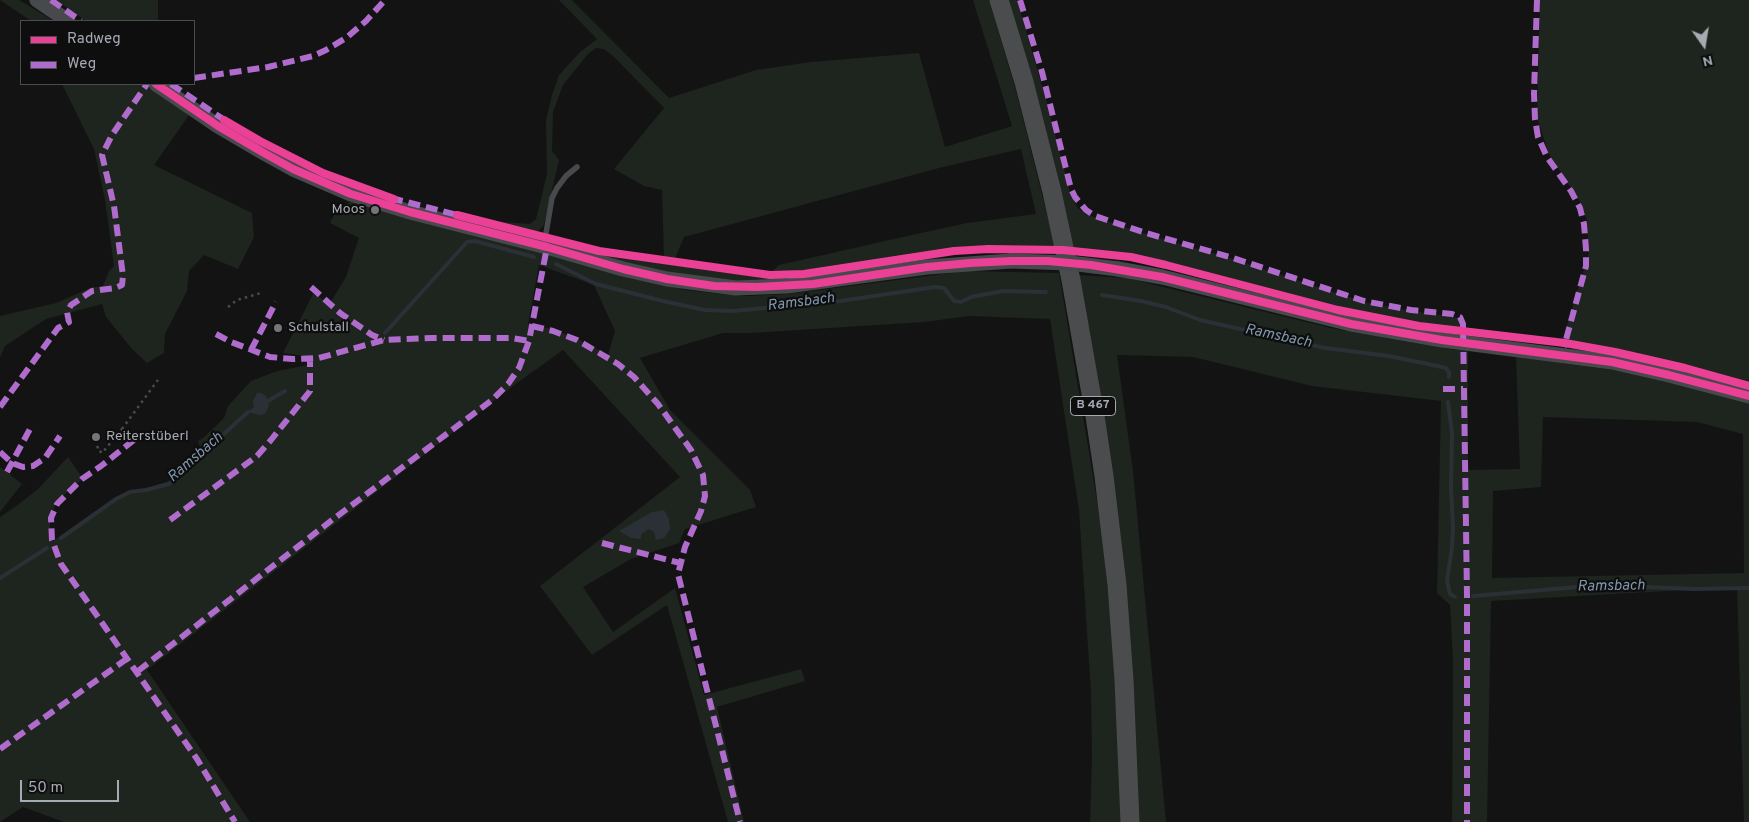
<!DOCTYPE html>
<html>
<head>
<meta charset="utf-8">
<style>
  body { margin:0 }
  #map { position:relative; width:1749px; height:822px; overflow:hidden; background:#131314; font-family:Overpass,sans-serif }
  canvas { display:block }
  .legend { position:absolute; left:20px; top:20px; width:175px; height:65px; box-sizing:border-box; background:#0e0e0f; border:1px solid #4b4c51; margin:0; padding:6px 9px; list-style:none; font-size:15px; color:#a6aab3 }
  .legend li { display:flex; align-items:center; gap:10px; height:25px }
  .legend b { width:25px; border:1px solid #4b4c51 }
  .north { position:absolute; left:1679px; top:20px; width:50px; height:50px; -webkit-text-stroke:4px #0e0e0f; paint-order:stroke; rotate:167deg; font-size:14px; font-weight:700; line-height:20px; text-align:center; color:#a6aab3 }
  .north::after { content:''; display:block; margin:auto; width:18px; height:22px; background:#a6aab3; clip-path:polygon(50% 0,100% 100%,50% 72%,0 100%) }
  .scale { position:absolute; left:20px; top:780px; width:99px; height:22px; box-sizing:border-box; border:2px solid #a6aab3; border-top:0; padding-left:6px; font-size:15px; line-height:18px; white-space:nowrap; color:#a6aab3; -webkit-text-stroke:4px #0e0e0f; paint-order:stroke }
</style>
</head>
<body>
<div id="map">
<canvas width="1749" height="822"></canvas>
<ul class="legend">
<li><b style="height:6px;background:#ea4096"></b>Radweg</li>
<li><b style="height:6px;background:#b06ccc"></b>Weg</li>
</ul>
<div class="north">N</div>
<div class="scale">50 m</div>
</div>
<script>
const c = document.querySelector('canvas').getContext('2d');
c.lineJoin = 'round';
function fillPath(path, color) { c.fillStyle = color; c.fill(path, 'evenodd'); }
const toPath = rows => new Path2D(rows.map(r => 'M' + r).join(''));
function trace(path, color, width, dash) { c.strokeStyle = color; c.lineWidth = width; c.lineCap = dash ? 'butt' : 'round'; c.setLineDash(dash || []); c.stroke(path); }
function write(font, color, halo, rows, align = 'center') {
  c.font = font + ' Overpass,sans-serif'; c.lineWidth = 4.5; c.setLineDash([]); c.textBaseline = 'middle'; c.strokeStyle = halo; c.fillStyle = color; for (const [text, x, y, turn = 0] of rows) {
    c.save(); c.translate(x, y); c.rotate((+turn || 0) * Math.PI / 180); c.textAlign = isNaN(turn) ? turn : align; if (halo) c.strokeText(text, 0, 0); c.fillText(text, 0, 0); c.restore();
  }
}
fillPath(toPath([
  [0,0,19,0,54,21,31,21],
  [56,0,158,0,158,18,157,21,86,21],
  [559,0,572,0,669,98,756,70,811,62,919,53,945,147,1012,126,973,0,989,0,1015,87,1055,246,954,250,803,272,771,273,779,265,916,234,967,223,1036,214,1021,149,943,167,684,237,674,261,664,259,662,190,644,186,614,169,664,108,613,56,604,49,596,48,588,54,563,85,553,112,552,151,559,160,544,225,537,232,488,221,530,224,536,219,547,174,546,120,552,95,559,75,580,52,597,39],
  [1008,0,1017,0,1047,103,1070,192,1077,207,1085,214,1146,234,1233,259,1364,302,1411,311,1451,316,1459,319,1461,325,1459,329,1419,325,1339,309,1132,256,1105,251,1074,248],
  [1540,0,1749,0,1749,384,1635,354,1562,342,1589,253,1588,238,1587,220,1580,202,1549,154,1537,118],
  [62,84,143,84,189,115,154,165,252,213,254,237,238,269,204,255,189,271,187,291,165,334,164,353,147,363,132,349,106,317,102,304,46,319,5,346,0,358,0,316,56,303,90,288,103,286,109,271,114,266,105,200,94,149],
  [352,201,393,215,553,255,630,277,685,290,722,294,747,296,789,294,966,271,1059,273,1101,524,1114,647,1122,822,1090,822,1092,758,1091,693,1079,510,1050,319,969,316,924,322,752,333,723,333,640,358,670,410,750,490,756,507,685,529,679,543,631,559,583,587,613,632,675,588,704,695,801,669,805,681,717,707,744,822,728,822,667,605,592,655,540,586,680,477,563,350,513,386,147,670,250,822,64,822,23,807,0,822,0,517,15,507,38,489,68,457,83,479,69,490,56,503,50,518,50,532,51,540,53,541,115,498,169,481,201,451,198,441,203,438,222,420,225,416,228,406,251,381,277,371,313,364,311,357,283,353,313,294,330,303,346,277,359,238,330,223,337,209],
  [539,265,594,285,615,331,608,355,578,339,552,329,528,324],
  [558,244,590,251,642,261,770,277,792,278,764,281,729,281,665,272,615,260],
  [1079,275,1127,278,1331,328,1403,341,1455,350,1468,350,1468,470,1520,469,1516,357,1635,373,1749,403,1749,822,1744,822,1737,587,1491,601,1487,822,1452,822,1453,662,1450,605,1437,593,1441,401,1312,386,1193,357,1117,355,1133,471,1166,822,1138,822,1130,649,1113,473],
  [1543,417,1697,422,1743,434,1744,573,1492,578,1493,491,1541,487],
  [0,467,22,484,0,512]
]), '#1e241e');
fillPath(toPath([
  [257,393,261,393,266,396,268,401,269,406,265,414,260,415,248,412,254,407,253,401],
  [664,510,669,519,670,529,664,538,656,540,654,532,649,529,641,534,641,539,631,538,619,531,652,512]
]), '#2b3036');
trace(toPath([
  [556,264,596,284,663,301,705,310,733,311,840,301,935,287,944,288,954,301,961,302,971,297,1003,291,1046,292],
  [1102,295,1141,301,1166,307,1200,320,1325,348,1389,356,1428,364,1446,368,1449,372,1449,377],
  [385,333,467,242,475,241,534,257],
  [268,401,285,391],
  [1448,402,1452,433,1451,488,1453,527,1452,547,1447,581,1450,594,1455,597],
  [61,538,116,499,130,492,146,490,169,484,248,412],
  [0,578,47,548],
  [1473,596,1601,585,1694,589,1749,588]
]), '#2b3036', 4);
trace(toPath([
  [228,307,237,300,261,293],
  [122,429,158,380],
  [98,446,97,449,102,453,122,429,134,440]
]), '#494b4d', 2.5, [2.5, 4]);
trace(toPath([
  [544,245,552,198,557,188,566,176,577,167]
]), '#48494c', 5.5);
trace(toPath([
  [37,0,68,21],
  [156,84,218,126,264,153,293,169,351,194,410,212,547,247,623,269,667,279,736,288,787,286,927,267,1011,261],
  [1118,269,1162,277,1351,324,1442,340,1612,362,1669,375,1749,396]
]), '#48494c', 15);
trace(toPath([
  [999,0,1024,82,1052,192,1071,280,1095,416,1104,476,1117,585,1124,680,1130,822]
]), '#4b4c4e', 19);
trace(toPath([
  [1011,261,1070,263,1118,269]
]), '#48494c', 15);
trace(toPath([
  [51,0,81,21],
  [1020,0,1042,72,1071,189,1075,197,1086,210,1095,216,1146,233,1233,258,1364,301,1411,310,1452,314,1460,317,1463,324,1467,596,1467,822],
  [1537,0,1534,94,1535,119,1538,137,1547,157,1571,191,1580,208,1584,224,1586,249,1586,266,1564,347],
  [194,78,268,67,313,56,326,50,346,38,366,21,385,0],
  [171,84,226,121],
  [391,198,461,216],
  [311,287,340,313,372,335,384,340],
  [532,326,553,331,577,340,618,364,634,377,658,404,691,450,703,475,705,496,701,511,685,547,678,574,740,822],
  [216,334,231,342,270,357,293,359,319,358,384,340,432,338,512,338,529,341],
  [251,350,276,302],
  [1443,389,1463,389],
  [0,407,58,328,69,322,67,312,71,305,92,291,115,288,122,285,123,276,114,206,102,155,112,135,147,84],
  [134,440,101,466,82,479,57,504,51,518,52,540,61,564,197,759,235,822],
  [0,452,12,463,23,467,33,466,45,458,60,436],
  [7,472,31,427],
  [170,520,257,456,271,440,310,391,310,359],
  [602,543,680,563],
  [138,671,332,520,492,400,508,384,519,368,529,341,547,247],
  [0,749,128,658]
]), '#b06ccc', 6, [12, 6]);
trace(toPath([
  [156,84,218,126,264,153,293,169,351,194,410,212,547,247,623,269,667,279,714,286,757,287,813,284,927,267,970,263,1011,261,1048,261,1091,265,1162,277,1351,324,1442,340,1612,362,1669,375,1749,396],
  [224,120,260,141,323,173,394,199],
  [457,215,599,251,770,275,804,274,954,251,988,249,1063,250,1131,257,1166,265,1338,310,1419,326,1565,343,1615,352,1685,368,1749,386]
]), '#ea4096', 8);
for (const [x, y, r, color] of [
  [375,210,5,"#73757b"],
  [278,328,5,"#73757b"],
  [96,437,5,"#73757b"]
]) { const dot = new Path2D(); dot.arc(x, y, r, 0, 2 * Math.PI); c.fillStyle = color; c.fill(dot); trace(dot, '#0e0e0f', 2); }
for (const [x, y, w] of [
  [1093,406,45]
]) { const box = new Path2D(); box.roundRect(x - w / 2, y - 9.5, w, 19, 4); c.fillStyle = '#0e0e0f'; c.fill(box); trace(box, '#a6aab3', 1); }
write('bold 12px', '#a6aab3', null, [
  ["B 467",1093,406]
]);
write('14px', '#a6aab3', '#0e0e0f', [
  ["Moos",365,210,"right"],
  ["Schulstall",288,328],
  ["Reiterstüberl",106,437]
], 'left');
write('italic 15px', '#8097ab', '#0e0e0f', [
  ["Ramsbach",801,303,-7],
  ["Ramsbach",1278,337,12],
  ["Ramsbach",196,458,-41],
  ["Ramsbach",1611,587,-1]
]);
</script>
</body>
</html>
